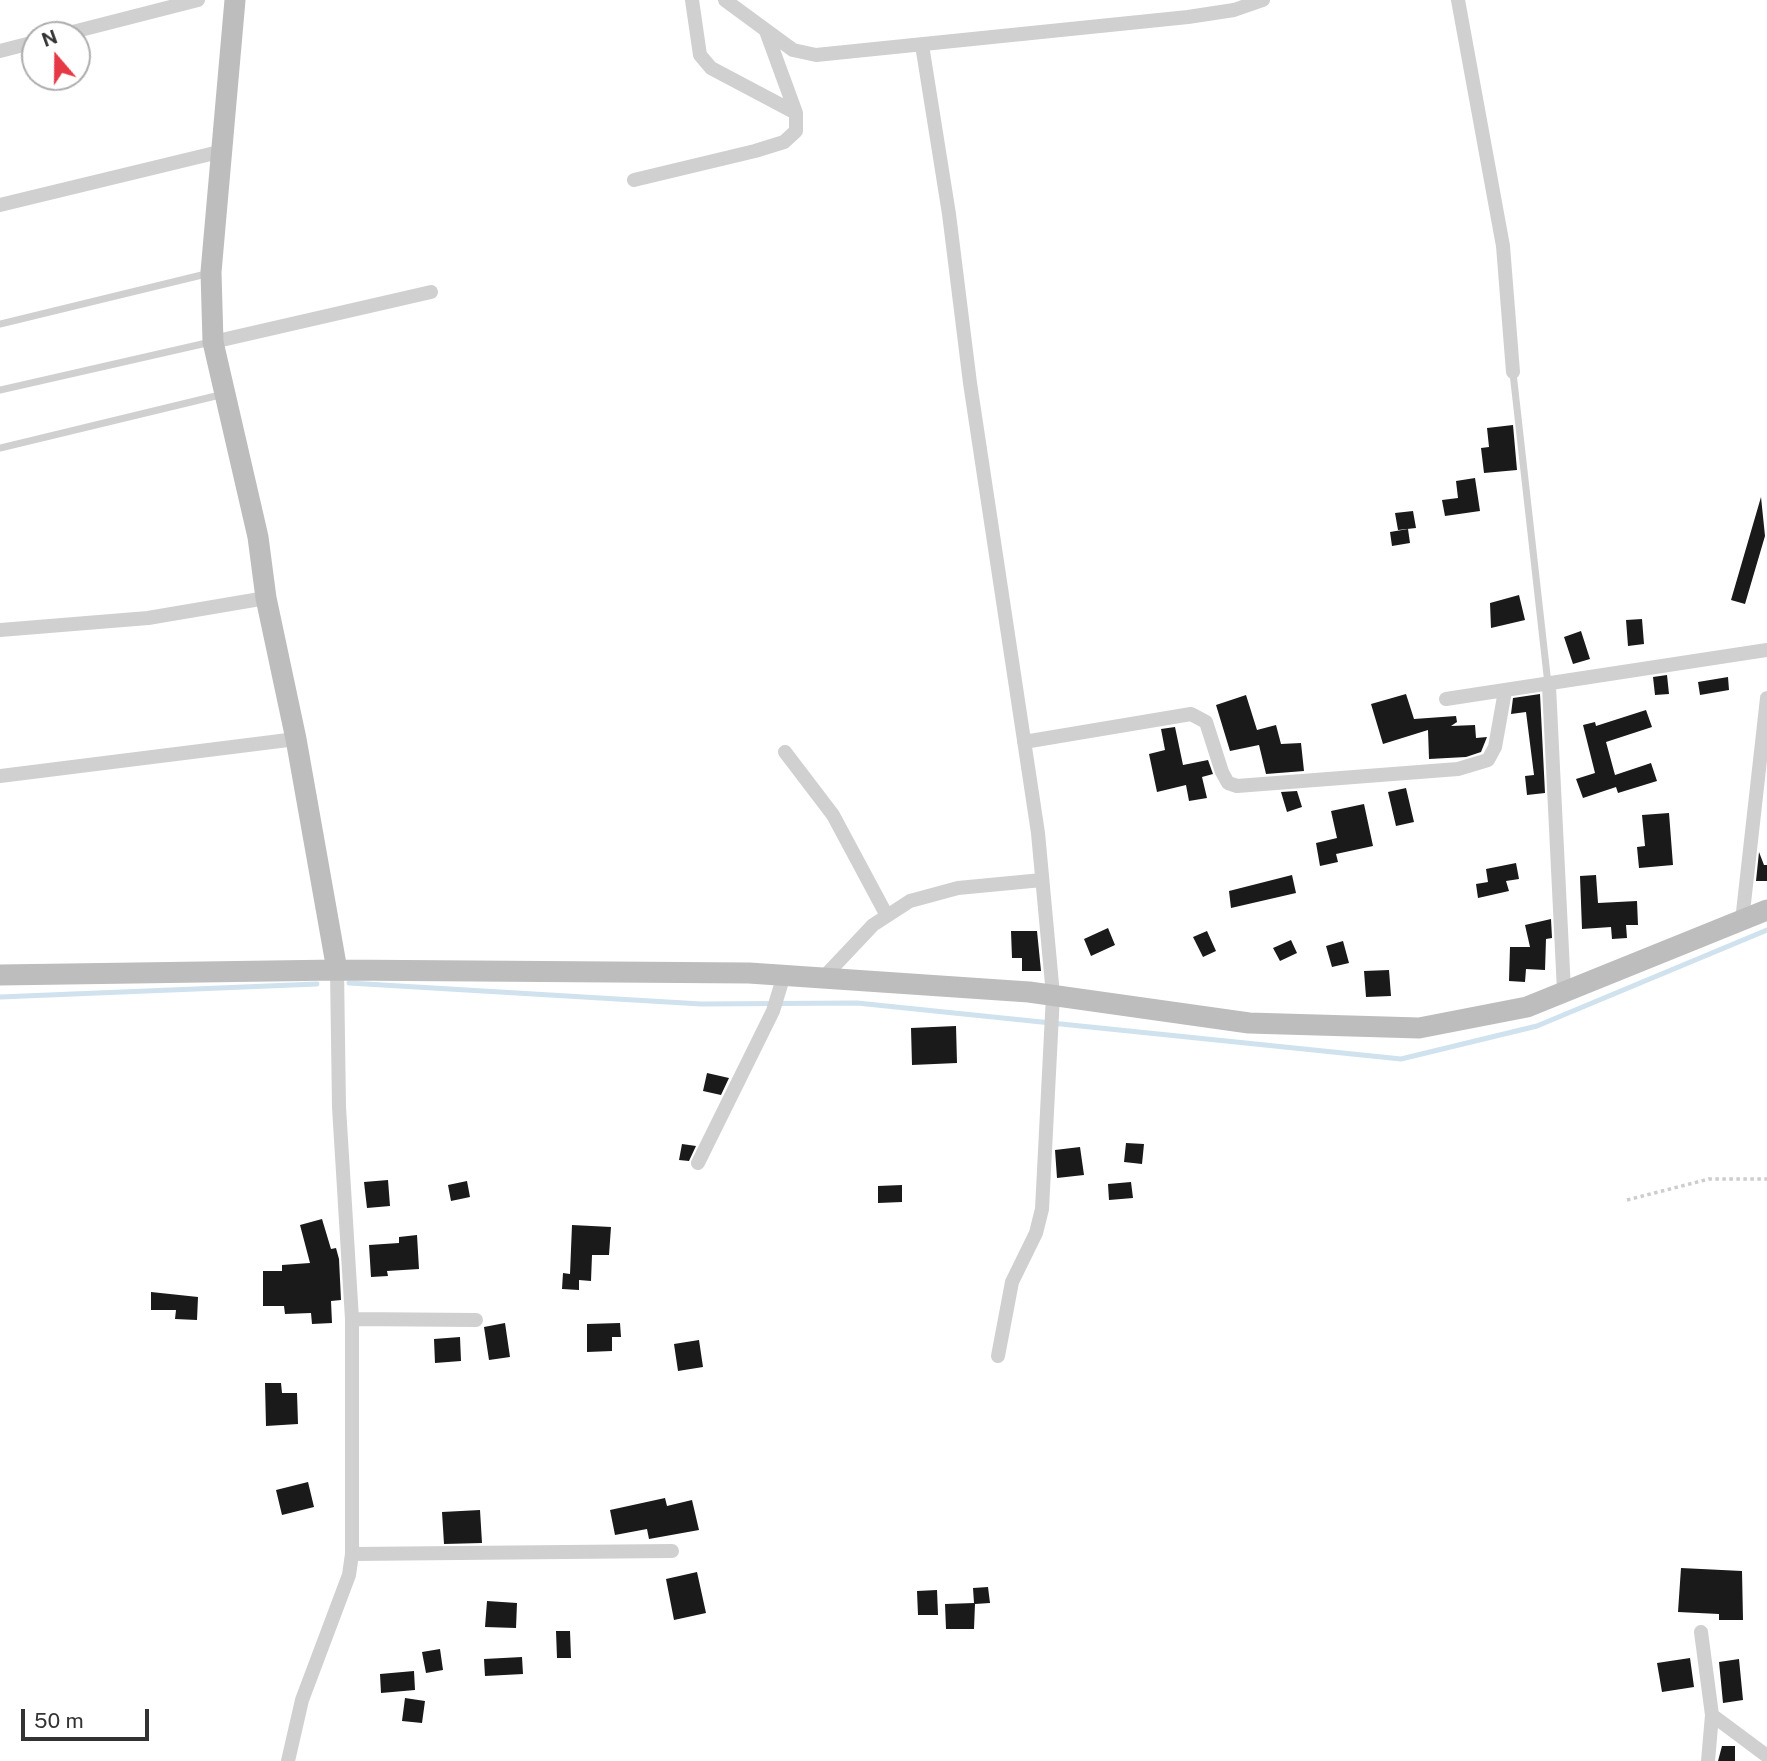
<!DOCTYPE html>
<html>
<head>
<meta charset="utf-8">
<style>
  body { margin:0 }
  #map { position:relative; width:1767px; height:1761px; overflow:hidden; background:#fff; font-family:"Public Sans",sans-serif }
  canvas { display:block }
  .north { position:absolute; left:21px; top:21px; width:70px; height:70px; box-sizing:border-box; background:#fff; border:2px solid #adadad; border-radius:50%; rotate:340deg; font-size:19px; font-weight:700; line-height:28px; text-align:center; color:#333 }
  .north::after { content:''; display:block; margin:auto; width:24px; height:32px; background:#e63946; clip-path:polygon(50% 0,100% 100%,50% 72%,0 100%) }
  .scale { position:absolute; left:21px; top:1709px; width:128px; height:32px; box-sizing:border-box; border:4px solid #333; border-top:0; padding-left:9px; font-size:21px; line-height:24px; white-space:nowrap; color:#333; -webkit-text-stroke:5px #fff; paint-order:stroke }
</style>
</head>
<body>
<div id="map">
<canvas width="1767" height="1761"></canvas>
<div class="north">N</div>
<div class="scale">50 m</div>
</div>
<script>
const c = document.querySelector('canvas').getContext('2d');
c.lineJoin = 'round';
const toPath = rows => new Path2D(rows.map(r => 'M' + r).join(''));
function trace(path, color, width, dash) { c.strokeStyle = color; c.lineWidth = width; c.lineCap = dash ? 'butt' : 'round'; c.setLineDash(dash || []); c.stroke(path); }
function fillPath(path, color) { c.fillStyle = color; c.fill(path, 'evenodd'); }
trace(toPath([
  [349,983,701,1004,857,1003,1401,1059,1537,1026,1767,930],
  [0,997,317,984]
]), '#cfe2ee', 5);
fillPath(toPath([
  [1513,425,1517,470,1484,473,1481,448,1489,447,1487,428],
  [1475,478,1480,511,1445,516,1442,500,1458,498,1456,481],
  [1761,497,1765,536,1745,604,1731,600],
  [1413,511,1416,528,1398,530,1395,513],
  [1408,529,1410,543,1392,546,1390,532],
  [1519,595,1525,620,1491,628,1490,603],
  [1642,619,1644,644,1628,646,1626,620],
  [1581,631,1590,659,1573,664,1564,637],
  [1667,675,1669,694,1655,695,1653,677],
  [1728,677,1729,690,1700,695,1698,682],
  [1406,694,1414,719,1456,716,1457,722,1451,726,1475,725,1476,738,1487,737,1481,752,1466,757,1429,759,1428,730,1383,744,1371,704],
  [1540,694,1545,793,1527,795,1525,776,1534,775,1526,712,1511,714,1513,698],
  [1246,695,1257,730,1276,725,1281,744,1301,743,1304,771,1266,774,1259,745,1230,751,1216,705],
  [1646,710,1652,727,1606,742,1615,775,1651,763,1657,781,1618,793,1616,787,1583,798,1576,779,1595,773,1583,725,1595,722,1596,726],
  [1175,727,1183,765,1208,760,1213,774,1202,777,1207,798,1189,801,1186,785,1157,792,1149,754,1165,750,1161,729],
  [1406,788,1414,822,1396,826,1388,792],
  [1297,791,1302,807,1287,812,1281,792],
  [1364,804,1373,846,1336,854,1338,862,1320,866,1316,843,1337,838,1331,811],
  [1669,813,1673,865,1639,868,1637,847,1645,846,1642,815],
  [1759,852,1764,865,1767,865,1767,881,1756,881],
  [1516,863,1519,879,1506,881,1509,891,1478,898,1476,884,1488,882,1486,869],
  [1292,875,1296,893,1231,908,1229,891],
  [1596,875,1598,903,1637,901,1638,925,1626,925,1627,938,1612,939,1611,927,1582,929,1580,876],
  [1551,919,1552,938,1546,939,1545,970,1526,969,1525,982,1509,981,1510,947,1530,947,1525,925],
  [1108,928,1115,945,1091,956,1084,939],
  [1011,931,1037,931,1041,971,1022,971,1022,958,1012,958],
  [1207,931,1216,951,1203,957,1193,937],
  [1291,940,1297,953,1280,961,1273,948],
  [1343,941,1349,963,1332,967,1326,946],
  [1389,970,1391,996,1366,997,1364,971],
  [956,1026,957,1063,912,1065,911,1028],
  [707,1073,729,1078,721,1095,703,1091],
  [1126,1143,1144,1144,1142,1164,1124,1162],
  [682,1144,696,1146,689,1161,679,1160],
  [1080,1147,1084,1175,1057,1178,1055,1150],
  [388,1180,390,1206,367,1208,364,1182],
  [467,1181,470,1197,451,1201,448,1185],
  [1131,1182,1133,1198,1109,1200,1108,1184],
  [902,1185,902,1202,878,1203,878,1186],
  [322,1219,331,1249,336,1248,339,1259,341,1300,331,1301,332,1323,312,1324,311,1313,285,1314,284,1306,263,1306,263,1271,282,1271,282,1265,310,1263,300,1225],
  [572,1225,611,1227,609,1255,592,1255,591,1281,579,1280,579,1290,562,1289,563,1273,570,1274],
  [417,1235,419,1269,387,1271,388,1276,371,1277,369,1245,399,1243,399,1237],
  [151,1292,198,1297,197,1320,175,1319,176,1310,151,1310],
  [505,1323,510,1357,489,1360,484,1327],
  [620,1323,621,1337,612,1337,612,1351,587,1352,587,1324],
  [460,1337,461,1361,435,1363,434,1339],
  [699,1340,703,1367,678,1371,674,1344],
  [265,1383,281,1383,282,1393,297,1393,298,1424,266,1426],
  [308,1482,314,1507,282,1515,276,1490],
  [665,1498,667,1506,692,1500,699,1530,649,1539,647,1529,615,1535,610,1510],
  [480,1510,482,1543,444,1544,442,1512],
  [1681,1568,1742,1571,1743,1620,1719,1620,1719,1614,1678,1612],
  [697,1572,706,1613,674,1620,666,1579],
  [988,1587,990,1603,975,1604,974,1629,946,1629,945,1604,974,1603,973,1588],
  [937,1590,938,1615,918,1615,917,1591],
  [487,1601,517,1603,516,1628,485,1627],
  [556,1631,570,1631,571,1658,557,1658],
  [440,1649,443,1670,426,1673,422,1652],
  [522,1657,523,1674,485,1676,484,1659],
  [1690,1658,1694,1687,1662,1692,1657,1663],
  [1739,1659,1743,1700,1723,1703,1719,1662],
  [414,1671,415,1690,381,1693,380,1674],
  [405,1698,425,1701,422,1723,402,1721],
  [1722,1746,1735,1746,1735,1761,1718,1761]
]), '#1a1a1a');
trace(toPath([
  [1627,1200,1709,1179,1767,1179]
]), '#cdcdcd', 3.5, [3.5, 3.5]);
trace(toPath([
  [0,324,210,273],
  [1513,373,1548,684],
  [0,390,211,342],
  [0,448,224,394]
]), '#d0d0d0', 7);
trace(toPath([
  [692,0,700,55,711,68,796,113],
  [725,0,793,50,816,55,1188,17,1234,10,1263,0],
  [1458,0,1503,246,1513,372],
  [61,35,198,0],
  [922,45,949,214,970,383,1038,833,1053,995,1042,1209,1036,1233,1012,1282,998,1356],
  [0,51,35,42],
  [634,180,755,151,784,142,796,131,796,113,766,31],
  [0,205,223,151],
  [213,342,431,292],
  [0,630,148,618,266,598],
  [1549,686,1564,991],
  [1446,699,1767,650],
  [1024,742,1191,714,1206,722,1222,772,1228,783,1237,786,1458,769,1488,760,1495,747,1505,691],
  [785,752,833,815,886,914],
  [0,776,296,739],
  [1742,921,1767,698],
  [823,978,873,925,910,901,958,888,1042,880],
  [698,1163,773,1011,784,975],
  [352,1319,476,1320],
  [352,1554,672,1551],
  [1701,1632,1712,1715,1708,1761],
  [1712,1715,1767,1756],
  [288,1761,302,1700,349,1575,352,1554,352,1319,339,1107,337,970]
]), '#d0d0d0', 14);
trace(toPath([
  [235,0,211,272,213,342,258,537,266,598,296,739,337,970],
  [0,975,337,970,749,973,1029,992,1249,1023,1419,1028,1527,1007,1767,910]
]), '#bdbdbd', 21);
</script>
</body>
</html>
